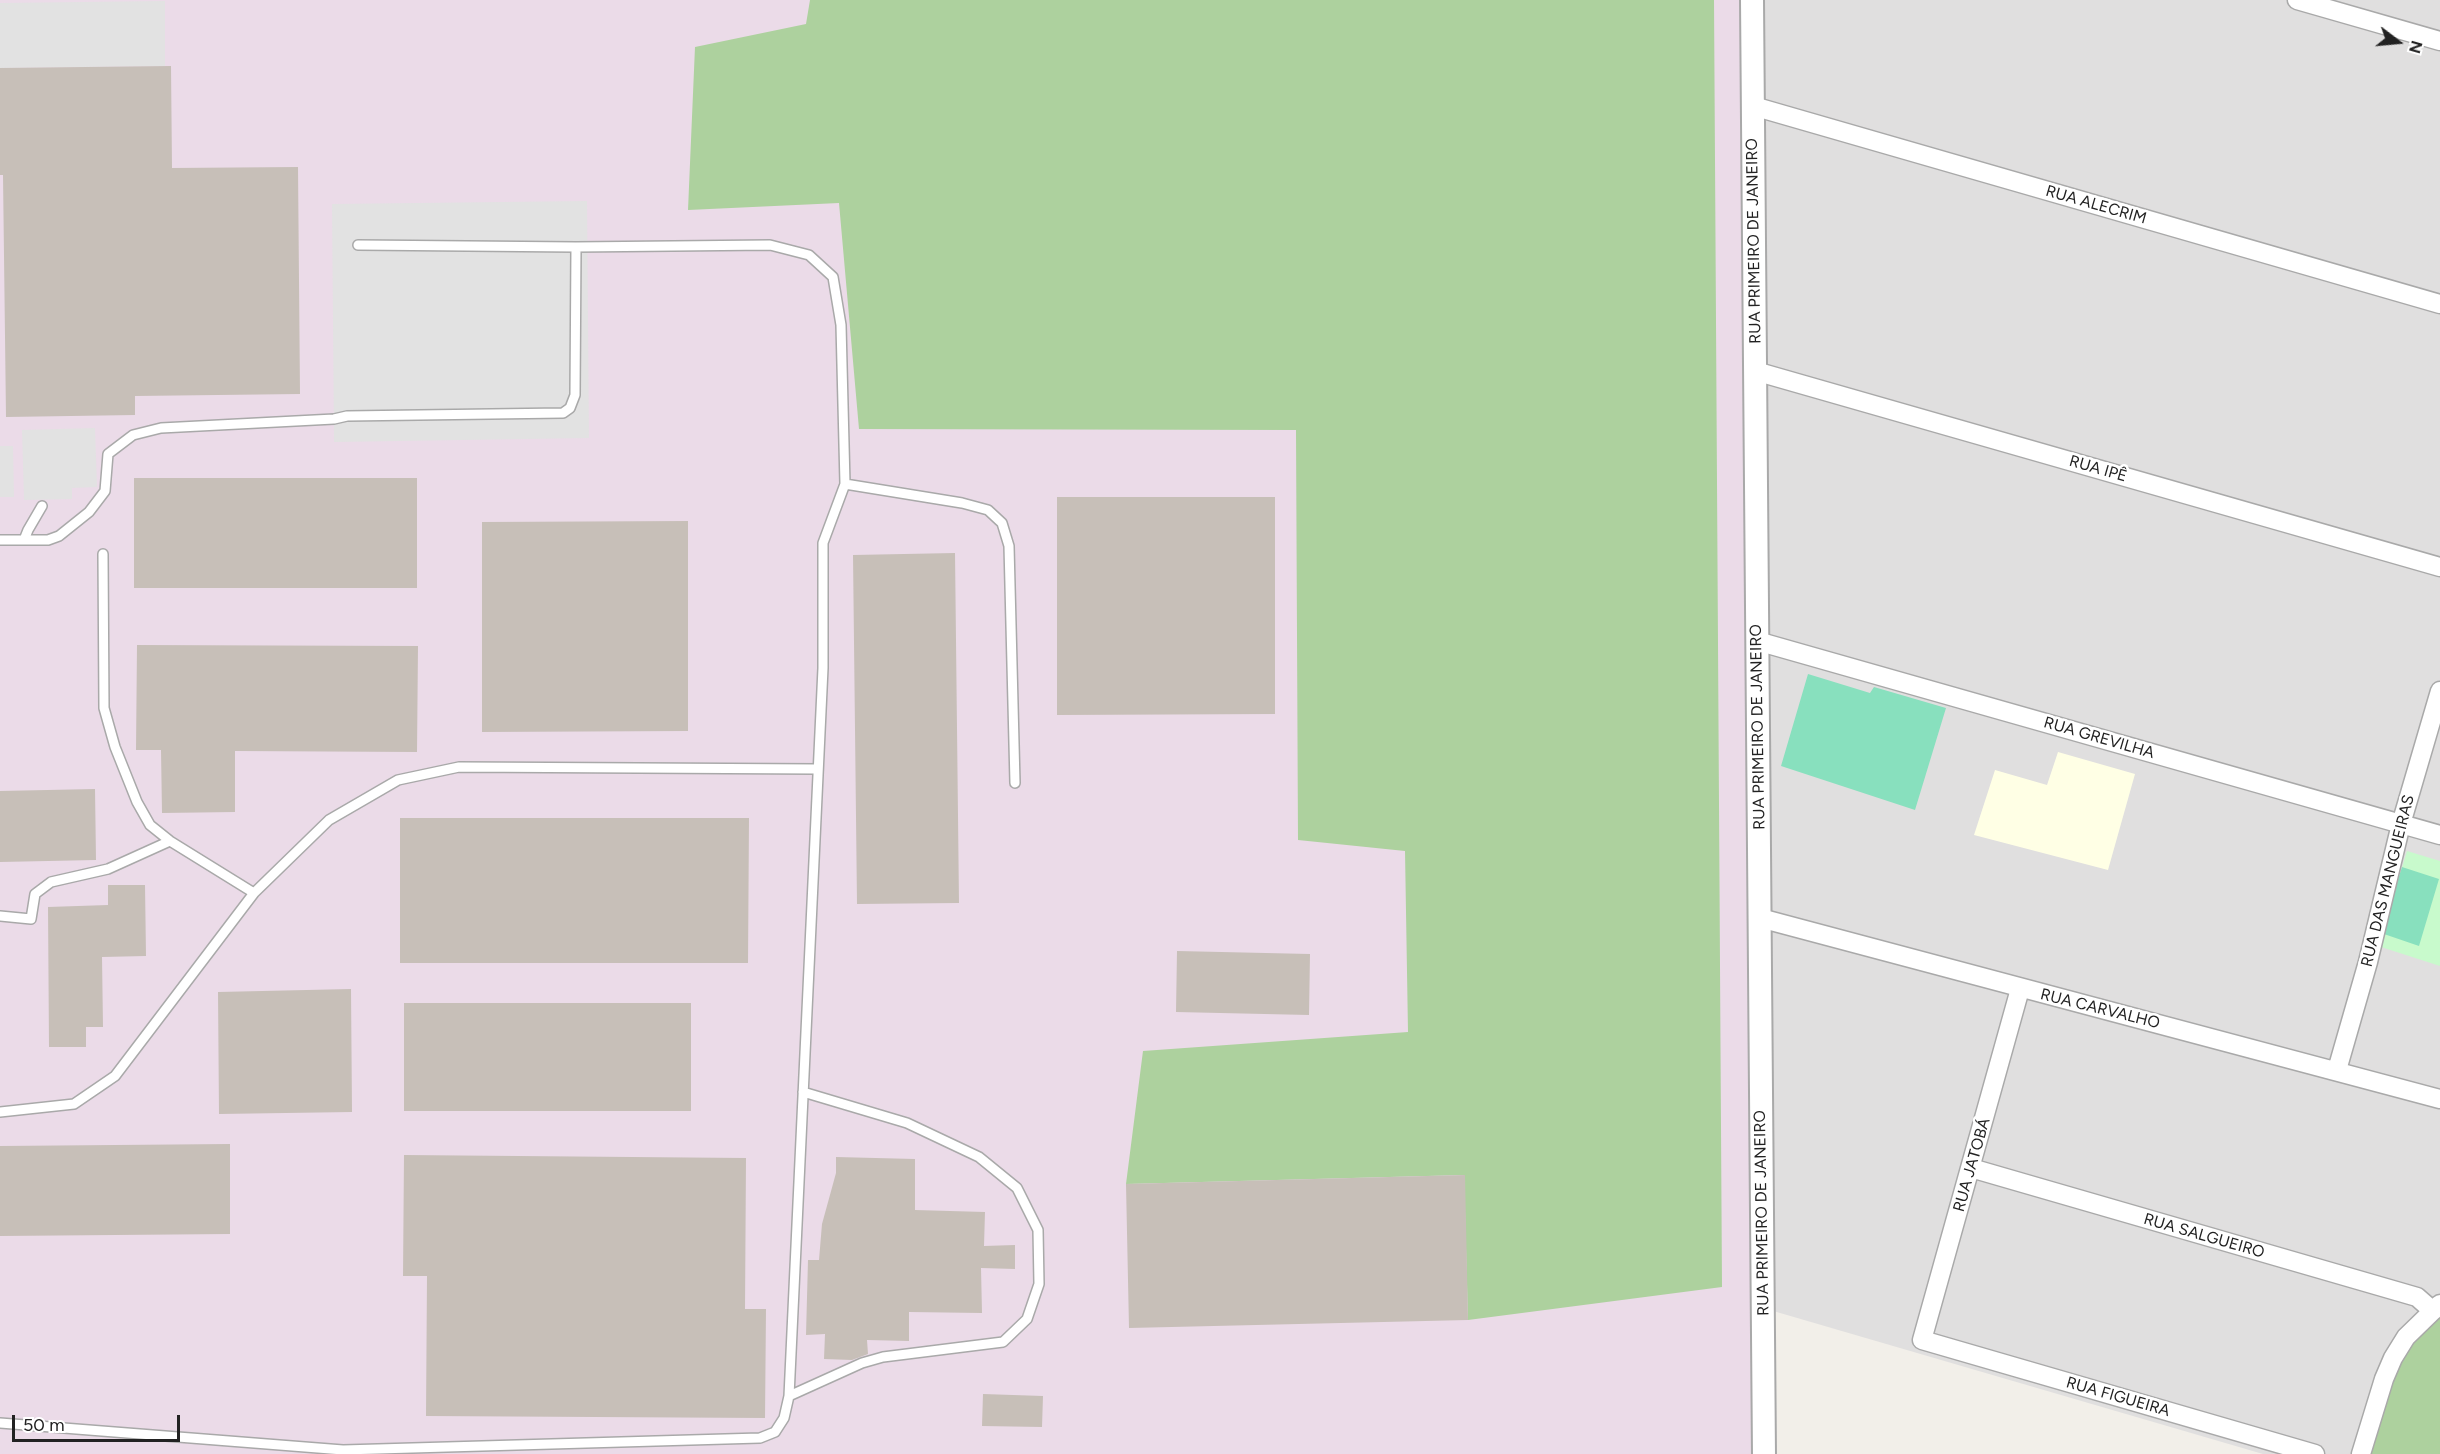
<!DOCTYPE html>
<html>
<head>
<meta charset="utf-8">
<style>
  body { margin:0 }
  #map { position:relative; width:2440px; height:1454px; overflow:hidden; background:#f2efe9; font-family:Figtree,sans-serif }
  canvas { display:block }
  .north { position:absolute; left:2368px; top:12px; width:60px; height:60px; -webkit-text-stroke:4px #fff; paint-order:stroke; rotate:106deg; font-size:16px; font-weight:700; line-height:24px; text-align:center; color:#222 }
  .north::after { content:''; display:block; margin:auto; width:21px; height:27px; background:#222; clip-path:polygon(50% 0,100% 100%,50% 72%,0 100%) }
  .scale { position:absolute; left:12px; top:1415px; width:168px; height:27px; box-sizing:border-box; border:3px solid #222; border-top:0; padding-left:8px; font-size:18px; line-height:21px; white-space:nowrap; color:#222; -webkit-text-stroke:4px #fff; paint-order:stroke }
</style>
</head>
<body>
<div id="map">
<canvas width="2440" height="1454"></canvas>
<div class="north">N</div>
<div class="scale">50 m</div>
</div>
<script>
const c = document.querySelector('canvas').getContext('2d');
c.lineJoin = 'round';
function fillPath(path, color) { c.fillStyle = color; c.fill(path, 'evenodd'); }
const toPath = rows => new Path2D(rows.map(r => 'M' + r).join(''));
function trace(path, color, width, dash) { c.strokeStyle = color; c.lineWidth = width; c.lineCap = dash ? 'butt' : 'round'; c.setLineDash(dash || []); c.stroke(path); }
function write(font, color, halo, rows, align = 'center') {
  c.font = font + ' Figtree,sans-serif'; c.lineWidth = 5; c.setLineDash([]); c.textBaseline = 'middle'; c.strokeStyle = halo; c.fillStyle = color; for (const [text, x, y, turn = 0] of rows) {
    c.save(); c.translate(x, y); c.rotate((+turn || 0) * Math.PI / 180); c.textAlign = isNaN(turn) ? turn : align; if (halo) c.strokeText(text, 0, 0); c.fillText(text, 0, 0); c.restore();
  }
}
fillPath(toPath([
  [1752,0,2440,0,2440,1304,2361,1454,2263,1454,1763,1308]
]), '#e0dfdf');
fillPath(toPath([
  [0,0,1752,0,1764,1454,0,1454]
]), '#ebdbe8');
fillPath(toPath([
  [2058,752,2135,774,2108,870,1974,835,1995,770,2047,785]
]), '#ffffe5');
fillPath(toPath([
  [810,0,1714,0,1722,1287,1468,1320,1464,1175,1126,1184,1143,1051,1408,1032,1405,851,1298,840,1296,430,859,429,839,203,688,210,695,47,806,24],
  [2440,1304,2440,1454,2361,1454,2384,1379]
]), '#add19e');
fillPath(toPath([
  [2407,851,2440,861,2440,966,2378,946]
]), '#c8facc');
fillPath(toPath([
  [1808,674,1870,693,1874,687,1946,708,1915,810,1781,766],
  [2402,867,2439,879,2419,946,2381,933]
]), '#88e0be');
fillPath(toPath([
  [165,1,165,66,0,68,0,3],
  [587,201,589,438,334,442,332,204],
  [95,428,97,487,72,488,72,499,24,500,22,430],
  [0,446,13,446,14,497,0,497]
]), '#e2e2e2');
fillPath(toPath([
  [171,66,172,168,298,167,300,394,135,396,135,415,6,417,3,175,0,175,0,68],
  [134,478,417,478,417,588,134,588],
  [1057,497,1275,497,1275,714,1057,715],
  [688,521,688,731,482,732,482,522],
  [955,553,959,903,857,904,853,555],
  [137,645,418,646,417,752,235,751,235,812,162,813,161,750,136,750],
  [95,789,96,860,0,862,0,791],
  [400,818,749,818,748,963,400,963],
  [108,885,145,885,146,956,102,957,103,1027,86,1027,86,1047,49,1047,48,907,108,905],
  [1177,951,1310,954,1309,1015,1176,1012],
  [351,989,352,1112,219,1114,218,992],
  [404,1003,691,1003,691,1111,404,1111],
  [230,1144,230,1234,0,1236,0,1146],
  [404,1155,746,1158,745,1309,766,1309,765,1418,426,1416,427,1276,403,1276],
  [836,1157,915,1159,915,1210,985,1212,984,1246,1015,1245,1015,1269,981,1268,982,1313,909,1312,909,1341,867,1340,868,1354,852,1360,824,1359,825,1334,806,1335,808,1260,819,1260,822,1224,836,1173],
  [1465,1175,1468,1320,1129,1328,1126,1184],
  [983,1394,1043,1396,1042,1427,982,1426]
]), '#c7bfb8');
const service = toPath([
  [845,484,962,503,988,510,1002,523,1009,546,1015,783],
  [0,540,48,540,59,536,89,512,105,491,108,454,133,435,161,428,334,419,347,416,563,413,570,408,575,395,576,247],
  [24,540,28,530,42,506],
  [103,554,104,708,115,747,137,802,150,825,170,841,254,893],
  [0,916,31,919,35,894,51,882,108,869,170,841],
  [0,1112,74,1104,115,1076,254,893,329,820,398,780,459,767,817,769],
  [789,1396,862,1363,883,1357,1003,1342,1027,1319,1039,1284,1038,1230,1017,1188,979,1157,907,1123,803,1092],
  [0,1423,343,1450,760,1438,775,1432,784,1418,789,1396,823,668,823,543,845,484,841,325,833,277,809,255,770,245,576,247,358,245]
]);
const minor = toPath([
  [2297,0,2440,41],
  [1753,106,2440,304],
  [1755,371,2440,567],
  [1757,641,2440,835],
  [1760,918,2440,1099],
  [2020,989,1922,1340,2315,1454],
  [2337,1070,2368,962,2401,824,2440,691],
  [1971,1168,2417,1297,2433,1311],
  [2361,1454,2384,1379,2393,1358,2406,1337,2440,1304]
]);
const tertiary = toPath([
  [1752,0,1764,1454]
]);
trace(service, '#a9a9a9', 12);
trace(minor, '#a9a9a9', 21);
trace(tertiary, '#a9a9a9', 26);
trace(service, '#fff', 9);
trace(minor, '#fff', 18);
trace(tertiary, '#fff', 22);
write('16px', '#222', '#fff', [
  ["RUA ALECRIM",2096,205,16],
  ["RUA PRIMEIRO DE JANEIRO",1754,241,-91],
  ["RUA IPÊ",2098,469,16],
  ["RUA PRIMEIRO DE JANEIRO",1758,727,-91],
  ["RUA GREVILHA",2099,738,16],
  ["RUA DAS MANGUEIRAS",2388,881,-76],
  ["RUA CARVALHO",2100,1009,14],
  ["RUA JATOBÁ",1972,1165,-74],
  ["RUA PRIMEIRO DE JANEIRO",1762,1213,-91],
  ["RUA SALGUEIRO",2204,1236,16],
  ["RUA FIGUEIRA",2118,1397,16]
]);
</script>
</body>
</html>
